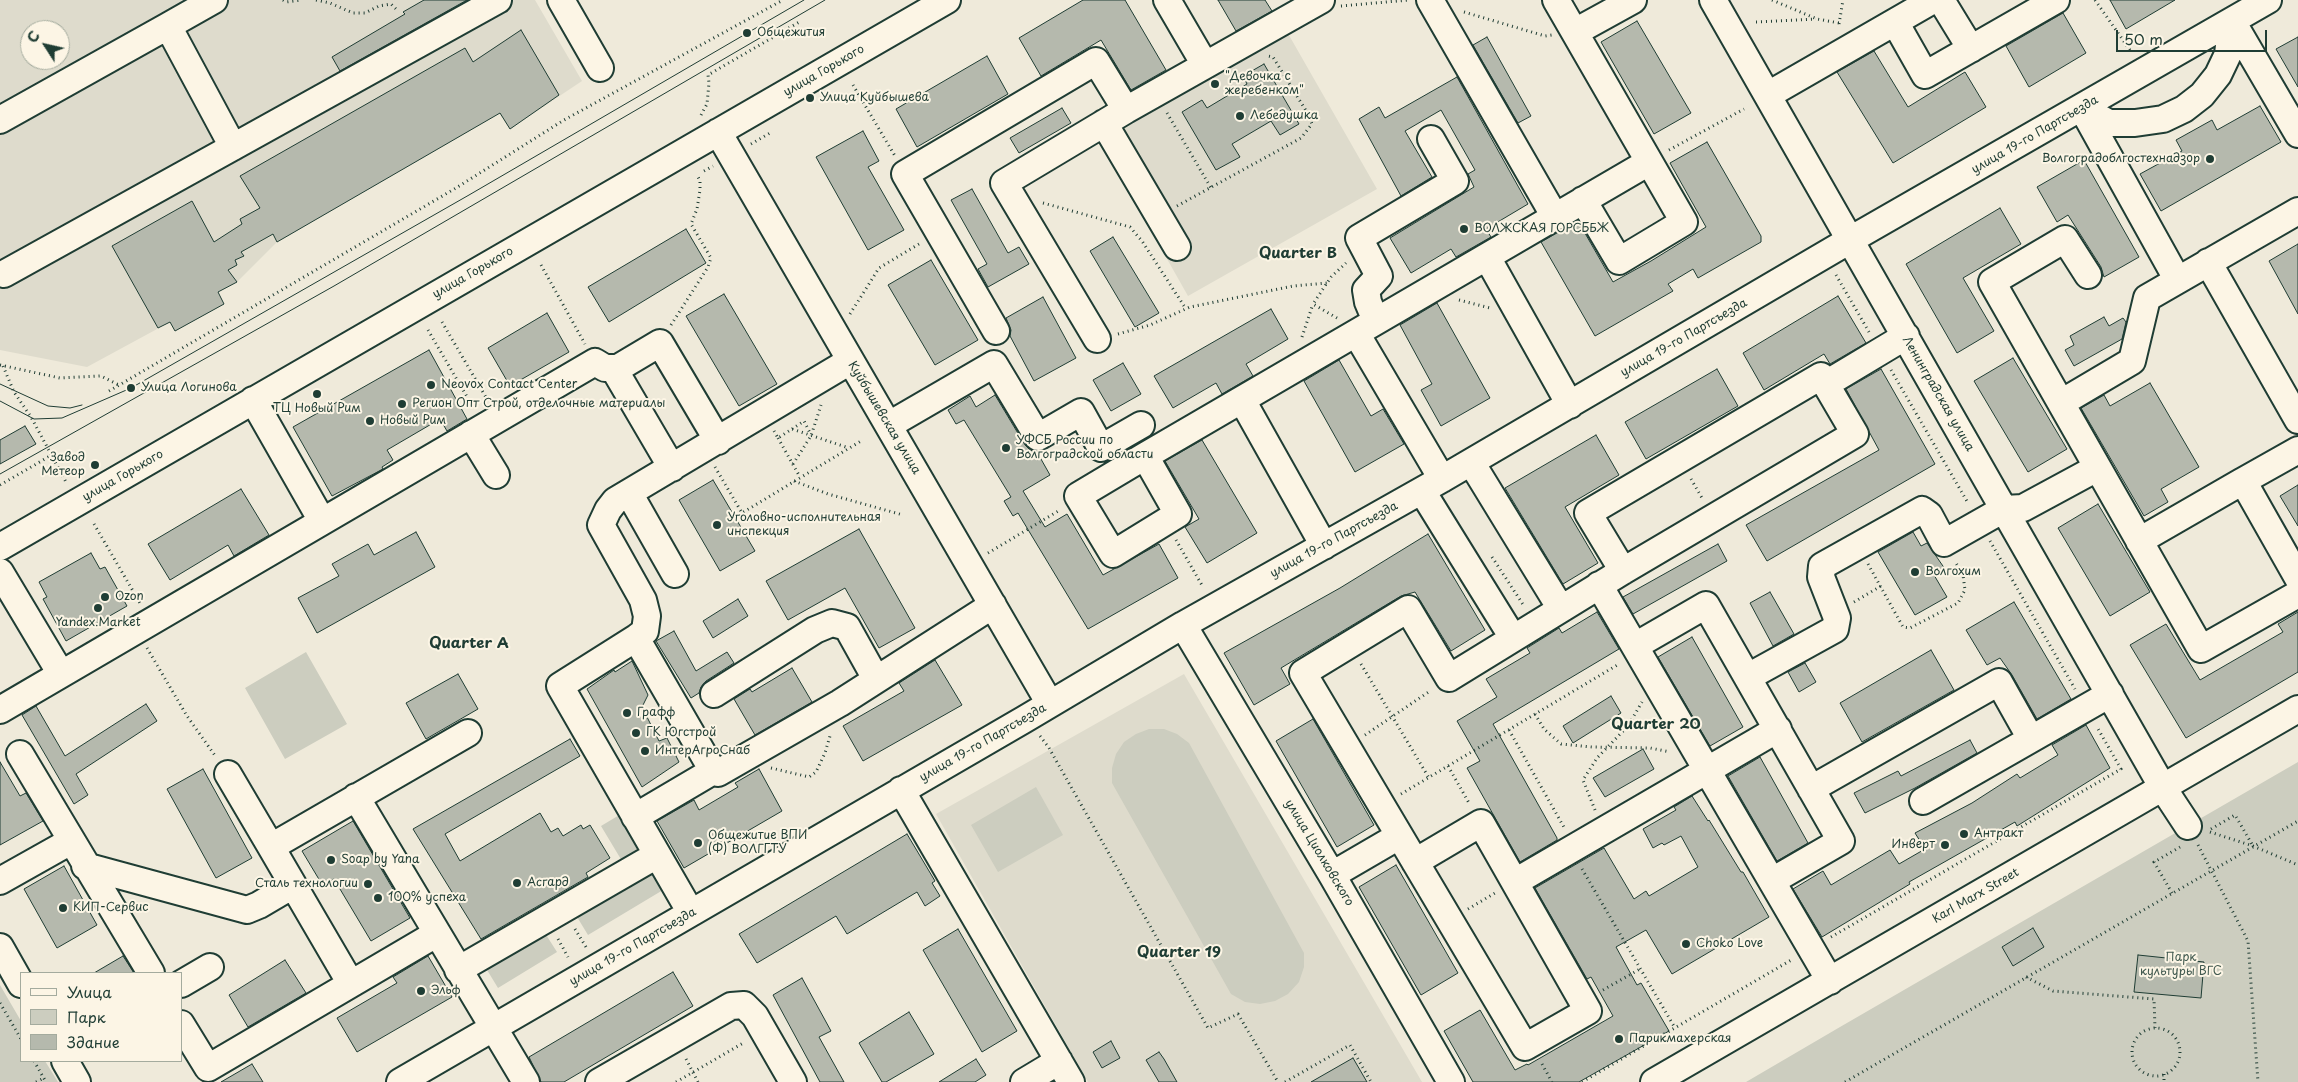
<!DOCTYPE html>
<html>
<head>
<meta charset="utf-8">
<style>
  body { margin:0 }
  #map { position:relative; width:2298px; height:1082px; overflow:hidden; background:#efeada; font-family:"Playpen Sans",sans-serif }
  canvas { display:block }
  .legend { position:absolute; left:20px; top:972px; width:162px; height:90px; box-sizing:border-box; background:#fcf5e5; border:1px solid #a4ab9e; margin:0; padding:6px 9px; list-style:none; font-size:15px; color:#1f3d34 }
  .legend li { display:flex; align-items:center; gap:10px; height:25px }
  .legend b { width:25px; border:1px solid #a4ab9e }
  .north { position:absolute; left:20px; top:20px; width:50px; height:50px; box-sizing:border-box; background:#fcf5e5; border:1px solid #a4ab9e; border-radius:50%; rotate:305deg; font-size:14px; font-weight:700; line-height:20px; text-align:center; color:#1f3d34 }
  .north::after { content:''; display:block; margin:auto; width:18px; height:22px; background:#1f3d34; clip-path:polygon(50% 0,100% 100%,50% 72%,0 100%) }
  .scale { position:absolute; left:2116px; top:30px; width:151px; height:22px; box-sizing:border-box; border:2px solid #1f3d34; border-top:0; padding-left:6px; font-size:15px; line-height:18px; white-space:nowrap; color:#1f3d34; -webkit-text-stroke:4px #fcf5e5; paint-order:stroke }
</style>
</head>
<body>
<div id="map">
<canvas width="2298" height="1082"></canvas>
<ul class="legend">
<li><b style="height:6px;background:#fcf5e5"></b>Улица</li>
<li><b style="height:14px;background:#cccdbf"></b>Парк</li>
<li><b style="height:14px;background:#b5b9ad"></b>Здание</li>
</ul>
<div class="north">С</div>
<div class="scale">50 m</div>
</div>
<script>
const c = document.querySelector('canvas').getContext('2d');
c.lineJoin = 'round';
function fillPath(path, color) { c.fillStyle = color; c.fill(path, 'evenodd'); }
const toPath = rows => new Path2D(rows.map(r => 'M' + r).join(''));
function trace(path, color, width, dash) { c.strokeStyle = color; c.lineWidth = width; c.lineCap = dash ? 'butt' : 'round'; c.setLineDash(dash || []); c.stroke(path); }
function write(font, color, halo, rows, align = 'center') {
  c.font = font + ' "Playpen Sans",sans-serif'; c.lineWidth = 4; c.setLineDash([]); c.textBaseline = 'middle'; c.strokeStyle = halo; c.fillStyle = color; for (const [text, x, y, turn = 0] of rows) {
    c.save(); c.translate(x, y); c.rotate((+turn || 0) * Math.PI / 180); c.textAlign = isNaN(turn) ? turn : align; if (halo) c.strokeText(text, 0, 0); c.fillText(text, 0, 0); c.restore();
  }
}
fillPath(toPath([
  [0,0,535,0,582,81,510,129,499,113,277,242,237,282,218,292,224,304,175,331,170,322,87,367,0,350],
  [30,30,60,30,60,60,30,60],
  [1286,30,1377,189,1188,296,1098,137],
  [1184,674,1422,1082,1088,1082,936,814]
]), '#dedbcc');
fillPath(toPath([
  [306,652,347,724,285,759,245,688],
  [1149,729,1164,729,1177,734,1189,743,1304,953,1304,967,1299,982,1288,994,1275,1001,1260,1004,1245,1002,1231,994,1112,783,1112,768,1116,754,1124,742,1136,734],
  [2298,762,2298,1082,1746,1082,1840,1027],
  [1036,787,1063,835,998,872,971,825],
  [621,814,644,855,625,866,601,826],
  [650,867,663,890,588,935,574,912],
  [543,930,557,952,498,988,484,965],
  [0,985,21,1021,21,1061,45,1061,58,1082,0,1082]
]), '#cccdbf');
const building = toPath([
  [424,0,467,0,340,71,332,57,405,14,403,12,424,0],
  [1083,0,1125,0,1166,70,1131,90,1101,40,1041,76,1019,38,1083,0],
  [1218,0,1265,0,1272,11,1236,31,1218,0],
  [2110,0,2175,0,2126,29,2110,0],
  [2063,13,2086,53,2029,87,2006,46,2063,13],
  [1637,21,1691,113,1654,134,1601,42,1637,21],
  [521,30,559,95,510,129,500,113,277,242,273,234,241,252,244,256,235,260,237,265,228,270,237,282,218,292,224,304,175,331,170,322,158,328,112,246,192,201,214,242,242,224,240,219,260,208,240,176,465,48,473,62,521,30],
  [1487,37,1531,116,1518,123,1473,45,1487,37],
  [2298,37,2298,87,2276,49,2298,37],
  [1874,51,1908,107,1965,72,1986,107,1893,163,1837,72,1874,51],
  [987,56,1008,94,917,147,896,109,987,56],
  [1264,64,1299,124,1280,135,1271,121,1232,144,1240,157,1216,170,1182,112,1202,100,1207,108,1247,84,1243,76,1264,64],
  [1457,77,1528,204,1486,229,1491,237,1456,257,1451,249,1411,273,1390,238,1474,187,1468,174,1475,170,1441,110,1405,131,1432,177,1401,196,1359,119,1379,107,1385,118,1457,77],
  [2260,106,2281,142,2161,211,2140,174,2182,151,2176,140,2212,120,2217,130,2260,106],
  [1062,108,1071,123,1019,153,1010,138,1062,108],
  [863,131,879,161,868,167,904,230,868,250,816,157,863,131],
  [1707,142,1761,236,1761,242,1698,278,1693,269,1668,284,1673,291,1595,336,1541,242,1578,221,1613,282,1651,261,1706,227,1670,163,1707,142],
  [2084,160,2139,257,2104,277,2101,267,2068,215,2057,222,2037,187,2084,160],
  [972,189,1008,253,1019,247,1029,264,988,287,978,269,987,264,951,200,972,189],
  [2000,208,2021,244,1963,278,1994,331,1957,353,1906,264,2000,208],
  [686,229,706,263,609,322,588,287,686,229],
  [1113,237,1159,313,1135,327,1090,251,1113,237],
  [2298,244,2298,314,2269,261,2298,244],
  [931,260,978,340,935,365,888,285,931,260],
  [724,294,777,384,739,406,686,316,724,294],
  [1838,296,1866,343,1830,364,1824,354,1764,390,1743,353,1838,296],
  [1043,297,1076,358,1034,381,1010,336,1011,330,1006,318,1043,297],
  [1437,303,1490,398,1441,426,1421,390,1432,384,1400,325,1437,303],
  [1271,309,1288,339,1246,364,1253,376,1222,394,1216,383,1173,408,1154,376,1271,309],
  [547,313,569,352,510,386,488,348,547,313],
  [2104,317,2109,326,2123,318,2126,322,2122,339,2074,366,2065,350,2074,345,2070,336,2104,317],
  [429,350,467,419,447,431,440,419,387,450,393,460,382,467,383,469,332,496,293,427,429,350],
  [2013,358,2067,449,2028,472,1974,381,2013,358],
  [1339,360,1371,416,1383,409,1404,444,1355,472,1304,381,1339,360],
  [1123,363,1141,394,1111,411,1093,380,1123,363],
  [1717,369,1738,406,1646,459,1625,422,1717,369],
  [1881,369,1935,464,1767,561,1746,525,1879,450,1846,389,1881,369],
  [2150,383,2199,467,2161,489,2168,502,2144,516,2081,408,2104,395,2110,406,2150,383],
  [995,395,1025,445,1030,450,1037,452,1050,475,1023,491,1045,527,1067,514,1103,575,1159,544,1178,578,1088,629,1018,513,1013,516,1004,501,1011,497,964,420,956,424,948,410,970,396,976,407,995,395],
  [25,426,36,444,0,464,0,440,25,426],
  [1596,435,1619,475,1565,507,1598,563,1563,584,1505,488,1596,435],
  [1202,440,1257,533,1207,563,1185,527,1199,519,1165,461,1202,440],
  [713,480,755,551,720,571,679,500,713,480],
  [2298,485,2298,526,2280,496,2298,485],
  [241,489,269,535,234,556,228,545,170,580,148,544,241,489],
  [2098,504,2150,592,2110,616,2058,528,2098,504],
  [859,529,915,628,879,648,845,588,788,620,766,581,859,529],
  [416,532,435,567,317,633,298,598,339,576,332,564,368,544,374,555,416,532],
  [1913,532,1921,546,1927,543,1945,569,1934,575,1947,597,1915,615,1878,552,1913,532],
  [1428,534,1485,630,1451,651,1415,592,1401,596,1281,668,1290,684,1254,705,1224,653,1340,588,1428,534],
  [1718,544,1727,561,1633,614,1623,597,1718,544],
  [91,553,100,569,105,567,127,606,66,641,43,599,47,597,39,582,91,553],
  [1770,592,1794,634,1773,646,1750,603,1770,592],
  [738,599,748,616,713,638,703,621,738,599],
  [2014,602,2071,699,2037,719,2012,675,2000,658,1987,665,1966,630,2014,602],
  [1597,612,1619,649,1493,724,1557,838,1557,840,1520,862,1467,768,1480,761,1457,721,1497,697,1486,679,1530,653,1527,648,1559,628,1562,633,1597,612],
  [2298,612,2298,672,2186,738,2130,645,2166,624,2200,680,2283,632,2278,624,2298,612],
  [674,631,696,671,727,652,734,663,706,681,701,687,699,693,691,698,656,641,674,631],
  [1692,637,1743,727,1710,746,1658,657,1692,637],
  [1931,650,1954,690,1862,742,1840,703,1931,650],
  [935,660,962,705,863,761,843,726,904,691,899,683,935,660],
  [632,661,648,695,642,707,659,741,667,738,679,762,642,787,587,689,614,670,615,672,632,661],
  [1805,663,1816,682,1799,692,1788,672,1805,663],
  [792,668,812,702,755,735,734,699,750,689,752,692,792,668],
  [458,674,478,709,426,739,406,703,458,674],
  [1611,696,1621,713,1573,743,1563,726,1611,696],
  [146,704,157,721,76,774,88,795,74,804,22,715,36,706,65,756,146,704],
  [1313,719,1374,825,1337,847,1276,741,1313,719],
  [2086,725,2110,768,2017,826,2015,822,1909,882,1910,884,1822,937,1793,889,1823,871,1831,885,1890,850,1899,864,1925,849,1915,833,1972,803,2017,774,2020,778,2058,755,2052,745,2086,725],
  [570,739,580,756,445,834,460,861,540,813,551,832,558,828,563,836,581,825,583,829,590,825,610,858,586,873,588,877,481,939,413,829,570,739],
  [1970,740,1977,753,1915,788,1865,813,1854,793,1898,771,1901,776,1970,740],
  [1643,749,1654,769,1605,797,1593,778,1643,749],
  [1760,757,1808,843,1777,861,1728,776,1760,757],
  [0,762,20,796,26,793,43,821,0,845,0,762],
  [203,769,252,858,216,878,167,789,203,769],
  [759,769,782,811,684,868,657,821,694,800,699,810,738,787,735,783,759,769],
  [1692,796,1708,821,1709,820,1741,872,1743,872,1769,917,1672,974,1646,930,1616,947,1637,985,1641,983,1669,1031,1579,1082,1473,1082,1444,1031,1480,1010,1515,1070,1527,1064,1528,1065,1613,1016,1591,977,1587,979,1535,888,1604,848,1634,899,1646,891,1649,896,1698,867,1681,836,1664,845,1662,843,1653,848,1643,829,1676,810,1674,807,1692,796],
  [353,821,410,918,371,941,334,879,323,886,302,851,353,821],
  [907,834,935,881,932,883,940,896,925,906,917,892,847,934,836,916,757,963,739,934,907,834],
  [1396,865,1458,973,1421,995,1359,887,1396,865],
  [64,866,97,925,57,948,24,889,64,866],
  [2033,928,2044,947,2013,966,2002,947,2033,928],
  [958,929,1017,1031,982,1052,923,950,958,929],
  [2138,955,2204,962,2201,998,2134,992,2138,955],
  [123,956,134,973,94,973,123,956],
  [428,956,452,997,357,1052,337,1018,397,983,393,977,428,956],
  [285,960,306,993,248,1027,229,995,285,960],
  [673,972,693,1006,564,1082,541,1082,529,1057,673,972],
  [802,978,831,1031,819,1037,844,1082,820,1082,773,995,802,978],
  [909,1012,934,1054,886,1082,882,1082,859,1043,909,1012],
  [1111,1041,1120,1058,1102,1068,1093,1052,1111,1041],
  [1159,1052,1164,1059,1177,1082,1159,1082,1146,1060,1159,1052],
  [1353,1058,1367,1082,1311,1082,1353,1058],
  [976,1059,986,1075,975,1082,939,1082,976,1059],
  [252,1064,263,1082,221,1082,252,1064]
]);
fillPath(building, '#b5b9ad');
trace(building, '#1f3d34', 1);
const minor = toPath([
  [214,0,168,26,233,147,498,0],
  [561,0,600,68],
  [1167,0,1205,65],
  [1430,0,1555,217],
  [1556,0,1684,222,1619,261,1583,200],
  [1713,0,2163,788,2188,826],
  [1941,0,1971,49],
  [2232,21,2298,134],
  [1895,22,1925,75,2056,0],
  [1575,32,1633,0],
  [1768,95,1933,0],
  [2082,108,2109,123,2135,123,2163,119,2184,109,2202,95,2218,75,2228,54,2232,21],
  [2082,108,2177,279],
  [0,120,168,26],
  [1104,123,1177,247],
  [718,132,1050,704],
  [1487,257,1570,405],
  [2208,262,2298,420],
  [4,274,233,147],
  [2088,275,2065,239,1992,282,2201,649,2298,594],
  [1376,321,1368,302,1366,290,1379,276,1359,238,1455,181,1431,139],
  [996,331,905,174,1096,61,1126,110],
  [1356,333,1442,479],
  [1097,339,1004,183,1126,110,1321,0],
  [614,369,672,468],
  [1826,384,1906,336],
  [253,400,322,521],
  [1242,400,1324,546],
  [2061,403,2132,361,2147,298,2298,211],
  [889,425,994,364,1038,437,1081,412,1101,448,1141,425],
  [471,434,496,475],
  [1145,456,1178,514,1113,554,1078,496,1145,456,1356,333,1649,162],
  [1471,462,1561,609],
  [2243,481,2298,450],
  [1422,491,1513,638],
  [629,493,675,574],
  [2139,541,2243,481,2298,578],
  [0,547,947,0],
  [0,572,61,674],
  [1599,585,1830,981],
  [1183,625,1332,875,1451,1082],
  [636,638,560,686,691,913],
  [1635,646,1706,605,1841,841,1772,881],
  [1748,677,1835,629,1837,618,1821,577,1822,566,1922,510,1929,515,1944,543,2004,509,2023,508,2097,468],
  [714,694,815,630,832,623,847,627,876,679],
  [0,710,595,362,605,368,618,368,660,343,718,441],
  [20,754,151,973],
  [713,771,636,638,645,631,647,616,643,600,601,525,608,510,615,501,850,361],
  [228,774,271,847],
  [1811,789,1999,682,2031,739],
  [901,790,1071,1082],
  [356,797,526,1082],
  [1923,801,2110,694],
  [635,817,713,771,718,773,840,703,993,605],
  [1415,862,1481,823,1588,1011,1525,1047,1303,673,1408,609,1449,678,1623,571,1855,434,1821,376,1588,513,1623,571],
  [85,866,247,910,259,905,293,885],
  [1332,875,1399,836],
  [0,881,71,841],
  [1515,882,1778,729],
  [0,947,21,984],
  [458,970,657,855],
  [181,984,210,967],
  [351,984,271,847,468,733],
  [181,1024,208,1068,436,934],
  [65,1061,77,1082],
  [400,1082,1025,719,1183,625,1442,479,1850,240,2268,0],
  [599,1082,731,1006,744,1005,755,1016,793,1082],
  [1024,1082,1059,1061],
  [1654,1082,2298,709]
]);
trace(minor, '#1f3d34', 30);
trace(toPath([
  [283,0,286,2,302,0],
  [316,0,330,3,353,13,365,13,379,6,391,4,398,11],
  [1772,0,1817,19,1839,23],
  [2095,0,2132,53],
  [1341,6,1409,0],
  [1464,12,1545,36,1552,35],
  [1756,22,1816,19],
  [1839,24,1843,0],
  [853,85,895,156],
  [1167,113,1211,188],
  [701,115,707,104,709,83,708,75,801,21],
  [751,144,770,133],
  [1669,150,1744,109],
  [704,171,713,166],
  [1043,203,1130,227,1142,241,1186,309],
  [1177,206,1301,138,1312,124,1308,114,1273,57,1268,56],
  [541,265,585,344],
  [1836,275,1869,332],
  [1459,300,1490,308],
  [850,314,879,268,919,244],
  [1337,318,1313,304,1331,277,1346,263],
  [442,322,487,399],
  [671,325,708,267,711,258,691,224,697,209,700,190,700,181,697,175],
  [428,330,473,407],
  [1118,334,1150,325,1190,307,1293,286,1327,283],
  [1302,337,1313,304],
  [0,365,60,378,101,376,119,385],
  [3,366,14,392,31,417,67,484],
  [1891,370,1968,503],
  [109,391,456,188,564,120,783,0],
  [792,429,804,421,811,435],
  [774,431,778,438,792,429,849,448],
  [778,438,800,477],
  [793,464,811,436,821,405],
  [715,467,742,513,861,441],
  [1691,479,1702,498],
  [794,481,828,494,903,515],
  [0,485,50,456],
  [94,524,140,603],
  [1176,540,1203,587],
  [1990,541,2075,689],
  [988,553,1060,510],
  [1492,557,1524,606],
  [1868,564,1903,627,1910,628,1958,603,1965,590,1963,575,1956,563],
  [1854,602,1881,586],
  [147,648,187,716,216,757],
  [1361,664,1429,778],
  [1535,714,1544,729,1561,744,1592,747,1650,748,1670,752],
  [1509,730,1565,829],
  [1365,735,1430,691],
  [1040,736,1049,748,1208,1028,1238,1014,1278,1082],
  [1448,766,1469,803],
  [771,768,809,777,816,772,825,753,830,736],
  [1401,794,1619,664],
  [1595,810,1583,780,1597,758,1628,726,1642,702],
  [2211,829,2235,815,2253,846],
  [2210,832,2253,846,2298,865],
  [2198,845,2248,941,2258,1082],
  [1582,869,1675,1028],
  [2172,893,2154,862,2180,847],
  [1468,909,1495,893],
  [575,929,586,947],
  [1831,937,2121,769,2097,727],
  [558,939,568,957],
  [2026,977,2053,991,2154,999,2155,1028],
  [1603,990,1640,969],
  [0,1003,21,1039],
  '2132 1052a24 24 0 1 1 48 0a24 24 0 1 1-48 0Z',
  [686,1059,698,1082],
  [34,1061,46,1082],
  [1542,1064,1552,1082],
  [2164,1074,2164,1082],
  [36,1082,44,1078],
  [676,1082,745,1042],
  [1285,1082,1350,1045,1371,1082],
  [1582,1082,1793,959],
  [1845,1082,2298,821]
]), '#1f3d34', 3, [1, 4]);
trace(minor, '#fcf5e5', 26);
trace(toPath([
  [0,384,48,406,70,408,82,405],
  [0,401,34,419,62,418,131,388,469,195,804,0],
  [0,474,334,286,825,0]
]), '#1f3d34', 1);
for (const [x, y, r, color] of [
  [747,33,5,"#1f3d34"],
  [1215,84,5,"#1f3d34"],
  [810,98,5,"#1f3d34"],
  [1240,116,5,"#1f3d34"],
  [2210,159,5,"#1f3d34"],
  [1464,229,5,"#1f3d34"],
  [431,385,5,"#1f3d34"],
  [131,388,5,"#1f3d34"],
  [317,394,5,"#1f3d34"],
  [402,404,5,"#1f3d34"],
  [370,421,5,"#1f3d34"],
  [1006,448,5,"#1f3d34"],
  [95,465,5,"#1f3d34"],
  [717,525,5,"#1f3d34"],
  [1915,572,5,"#1f3d34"],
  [105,597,5,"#1f3d34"],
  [98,608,5,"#1f3d34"],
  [627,713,5,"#1f3d34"],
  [636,733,5,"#1f3d34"],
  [645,751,5,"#1f3d34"],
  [1964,834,5,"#1f3d34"],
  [698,843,5,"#1f3d34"],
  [1945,845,5,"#1f3d34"],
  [331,860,5,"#1f3d34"],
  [517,883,5,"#1f3d34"],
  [368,884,5,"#1f3d34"],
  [378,898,5,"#1f3d34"],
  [63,908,5,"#1f3d34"],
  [1686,944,5,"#1f3d34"],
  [421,991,5,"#1f3d34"],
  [1619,1039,5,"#1f3d34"]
]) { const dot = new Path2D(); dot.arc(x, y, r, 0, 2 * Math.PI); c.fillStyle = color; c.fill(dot); trace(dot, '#fcf5e5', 2); }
write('12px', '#1f3d34', '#fcf5e5', [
  ["Общежития",757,33],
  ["\"Девочка с",1225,77],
  ["жеребенком\"",1225,91],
  ["Улица Куйбышева",820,98],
  ["Лебедушка",1250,116],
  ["Волгоградоблгостехнадзор",2200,159,"right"],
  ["ВОЛЖСКАЯ ГОРСББЖ",1474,229],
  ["Neovox Contact Center",441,385],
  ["Улица Логинова",141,388],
  ["Регион Опт Строй, отделочные материалы",412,404],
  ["ТЦ Новый Рим",317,409,"center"],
  ["Новый Рим",380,421],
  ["УФСБ России по",1016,441],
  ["Волгоградской области",1016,455],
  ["Завод",85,458,"right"],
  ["Метеор",85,472,"right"],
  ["Уголовно-исполнительная",727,518],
  ["инспекция",727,532],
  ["Волгохим",1925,572],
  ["Ozon",115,597],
  ["Yandex.Market",98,623,"center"],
  ["Графф",637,713],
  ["ГК Югстрой",646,733],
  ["ИнтерАгроСнаб",655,751],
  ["Антракт",1974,834],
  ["Общежитие ВПИ",708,836],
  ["(Ф) ВОЛГГТУ",708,850],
  ["Инверт",1935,845,"right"],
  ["Soap by Yana",341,860],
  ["Асгард",527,883],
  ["Сталь технологии",358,884,"right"],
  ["100% успеха",388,898],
  ["КИП-Сервис",73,908],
  ["Choko Love",1696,944],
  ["Эльф",431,991],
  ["Парикмахерская",1629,1039]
], 'left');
write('12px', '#1f3d34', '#fcf5e5', [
  ["улица Горького",824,71,-30],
  ["улица 19-го Партсъезда",2035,135,-30],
  ["улица Горького",473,273,-30],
  ["улица 19-го Партсъезда",1684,338,-30],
  ["Ленинградская улица",1938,394,60],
  ["Куйбышевская улица",884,418,59],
  ["улица Горького",123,476,-30],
  ["улица 19-го Партсъезда",1334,540,-29],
  ["улица 19-го Партсъезда",983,743,-30],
  ["улица Циолковского",1319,853,59],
  ["Karl Marx Street",1976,896,-30],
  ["улица 19-го Партсъезда",633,947,-30]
]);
write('12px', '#425a50', '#fcf5e5', [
  ["Парк",2181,958],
  ["культуры ВГС",2181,972]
]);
write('bold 15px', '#1f3d34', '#fcf5e5', [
  ["Quarter B",1298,254],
  ["Quarter A",469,644],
  ["Quarter 20",1656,725],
  ["Quarter 19",1179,953]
]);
</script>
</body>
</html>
